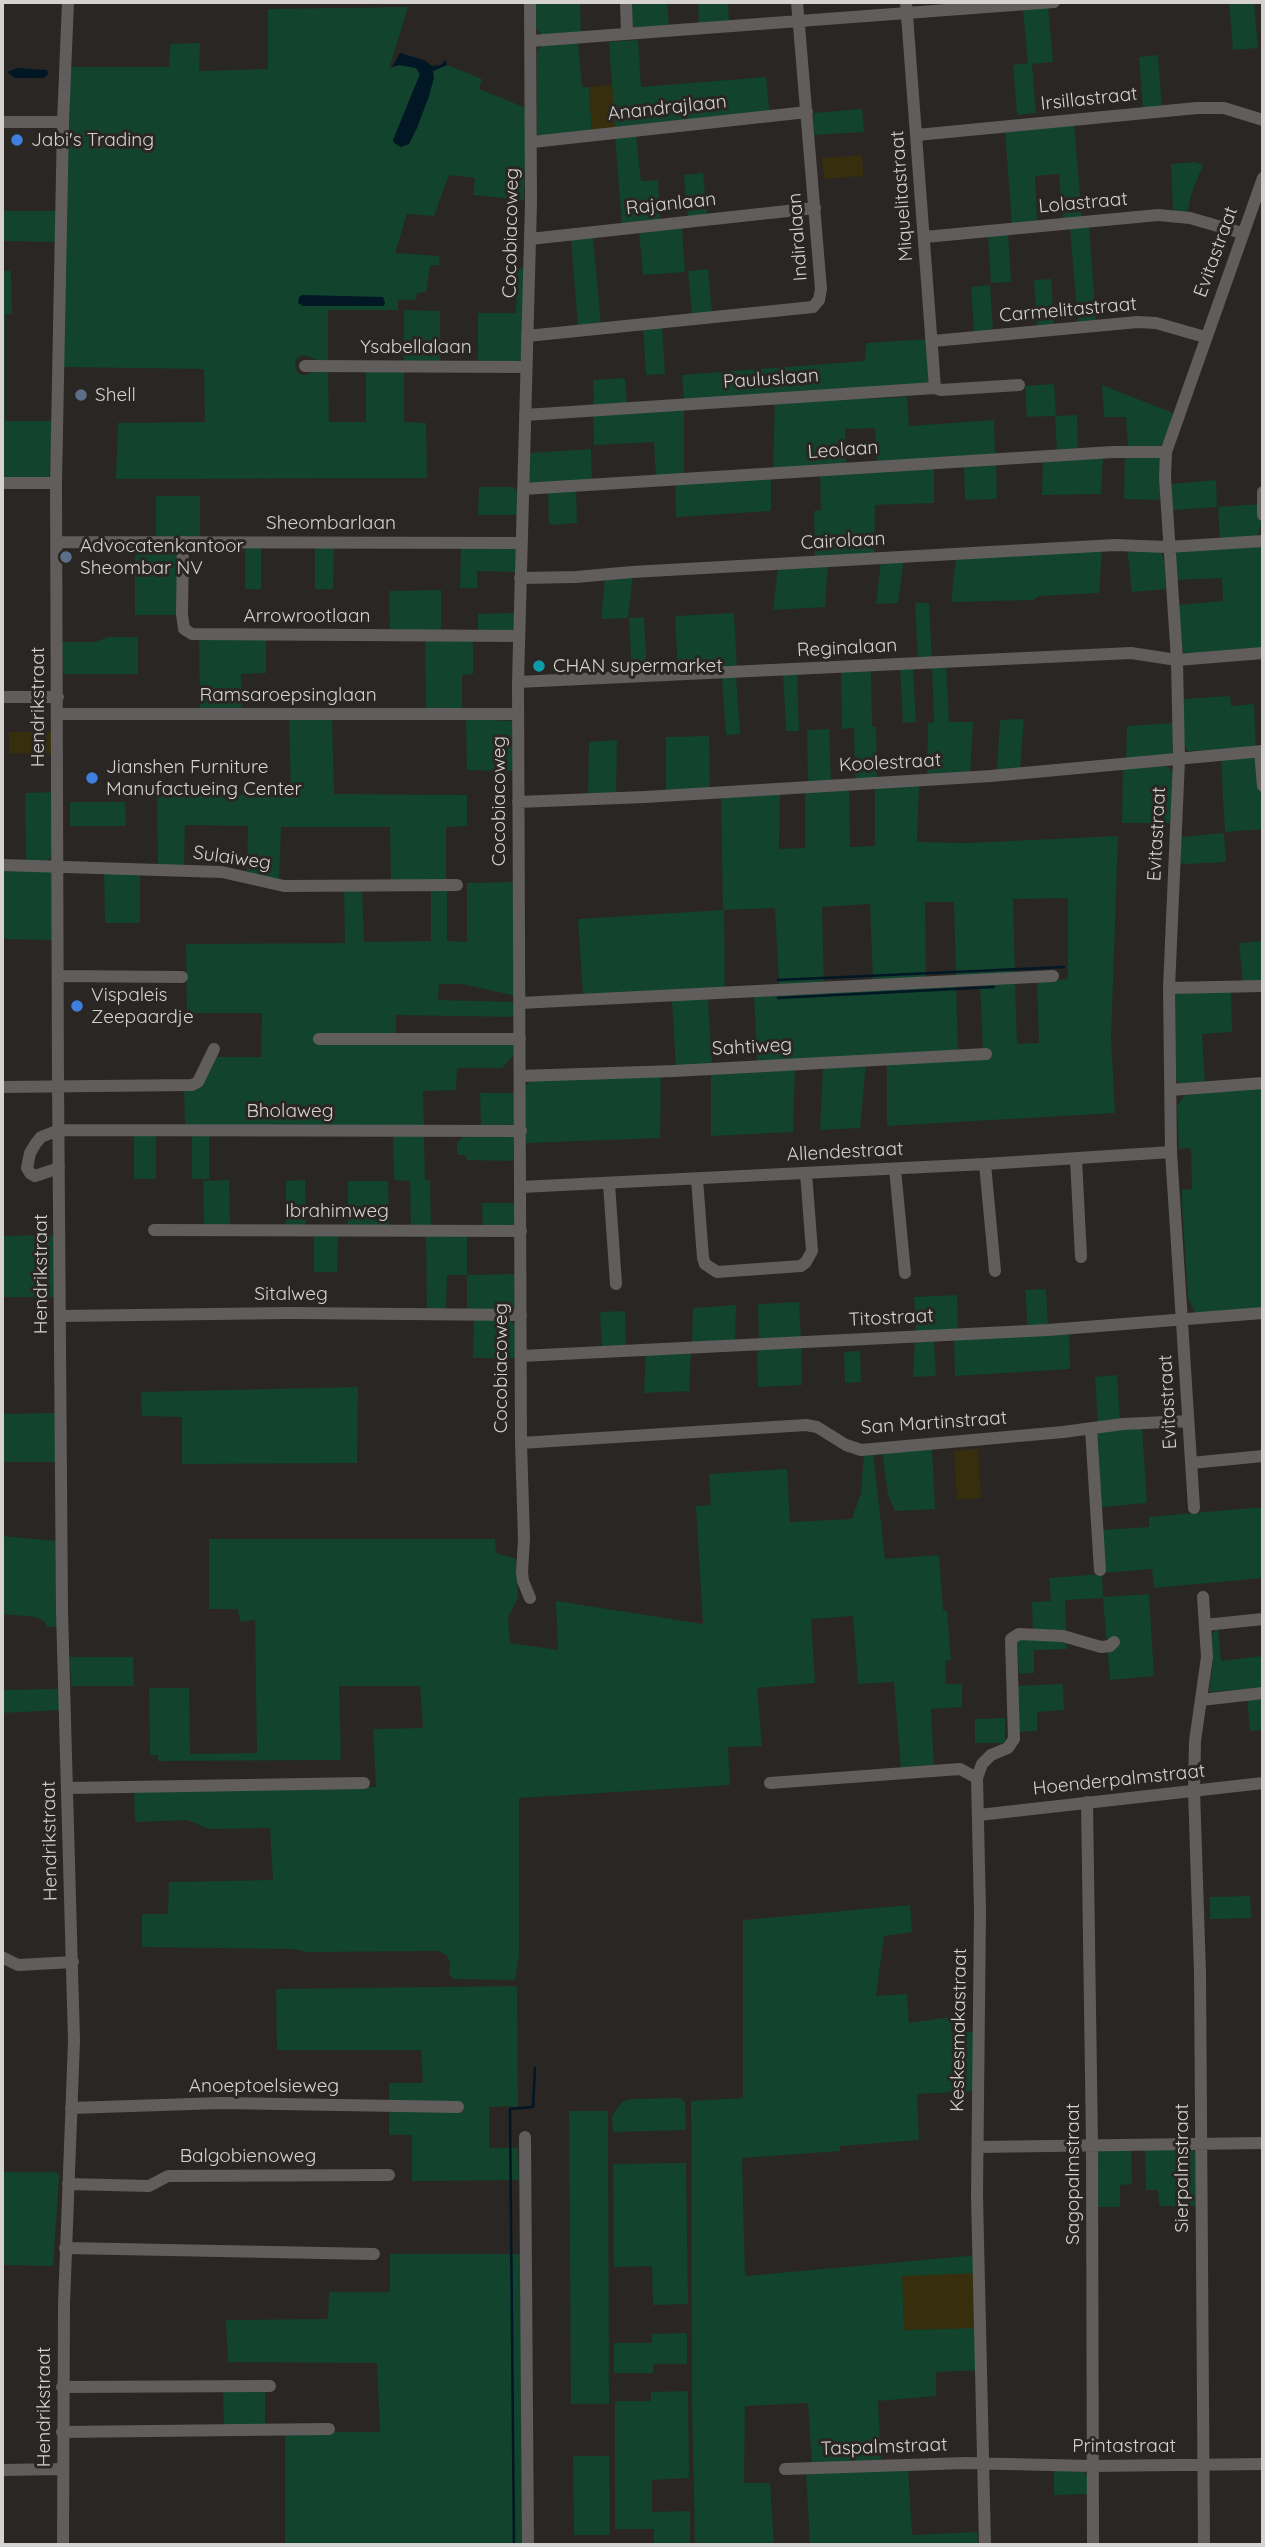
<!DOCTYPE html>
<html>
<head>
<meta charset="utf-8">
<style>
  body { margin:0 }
  #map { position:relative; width:1265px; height:2547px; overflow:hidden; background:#2a2623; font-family:Quicksand,sans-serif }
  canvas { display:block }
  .frame { position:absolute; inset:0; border:4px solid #d5d2d0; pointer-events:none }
</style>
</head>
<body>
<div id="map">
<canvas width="1265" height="2547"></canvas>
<div class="frame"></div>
</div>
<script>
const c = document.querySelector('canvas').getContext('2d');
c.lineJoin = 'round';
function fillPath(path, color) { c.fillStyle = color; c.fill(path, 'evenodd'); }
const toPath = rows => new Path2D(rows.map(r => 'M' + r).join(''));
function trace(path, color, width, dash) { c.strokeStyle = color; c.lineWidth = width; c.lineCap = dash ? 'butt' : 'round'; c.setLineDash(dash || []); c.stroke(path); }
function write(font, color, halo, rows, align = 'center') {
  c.font = font + ' Quicksand,sans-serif'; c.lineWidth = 6; c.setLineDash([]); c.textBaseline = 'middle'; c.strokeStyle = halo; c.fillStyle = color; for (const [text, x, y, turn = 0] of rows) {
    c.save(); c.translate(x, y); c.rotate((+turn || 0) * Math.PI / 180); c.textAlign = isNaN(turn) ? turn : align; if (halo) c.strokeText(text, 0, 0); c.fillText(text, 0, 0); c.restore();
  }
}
fillPath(toPath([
  [535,2,580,2,581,34,542,35,536,28],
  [629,2,667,2,669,27,634,27,631,24],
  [698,2,728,2,729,24,699,26],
  [1229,2,1254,2,1258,48,1233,50],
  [408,7,389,69,399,64,416,68,420,74,393,140,409,144,429,96,433,71,447,65,482,79,479,89,526,108,524,200,473,195,475,178,449,175,434,216,407,214,395,253,439,256,440,265,430,266,426,292,417,293,416,300,398,300,398,310,328,310,328,361,317,360,304,355,297,358,295,365,297,372,302,375,307,375,315,370,328,371,329,422,366,422,366,370,404,370,404,422,426,423,427,478,116,479,118,423,205,422,204,369,64,367,63,363,70,67,169,67,170,44,200,43,199,71,268,69,268,9],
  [1048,7,1053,62,1032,64,1036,113,1017,115,1013,65,1028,63,1023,9],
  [638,40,641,87,766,77,770,117,615,134,609,42],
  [578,42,582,87,589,87,592,133,539,136,537,134,537,51,544,44],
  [1158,55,1162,108,1143,109,1139,57],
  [862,109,864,132,814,135,813,113],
  [1074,124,1082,219,1063,221,1059,174,1035,176,1037,223,1012,225,1005,130],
  [636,134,641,181,658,180,660,222,622,226,615,136],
  [1195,162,1203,165,1192,192,1187,213,1173,210,1171,164],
  [703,173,707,216,688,217,684,175],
  [2,211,56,211,55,242,2,241],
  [1089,225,1096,321,1078,323,1070,227],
  [682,228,685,272,643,275,639,231],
  [1008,233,1011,282,991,283,988,235],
  [593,237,601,325,578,327,571,239],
  [517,267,524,268,522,357,517,362,478,361,478,313,516,313],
  [708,269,712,313,692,314,688,271],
  [2,271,11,271,12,314,5,314,5,421,52,421,49,478,2,479],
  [1051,279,1054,326,1037,327,1034,280],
  [990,285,993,330,974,331,971,287],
  [404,310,440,311,440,362,404,362],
  [662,326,665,374,646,375,643,327],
  [929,339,929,381,926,384,684,400,682,375,865,361,866,343],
  [625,378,627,404,594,406,593,380],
  [1054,384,1056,416,1077,415,1078,450,1057,451,1055,416,1027,417,1025,386],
  [1102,385,1173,413,1166,439,1160,446,1128,450,1126,417,1104,417],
  [866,395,867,399,907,397,909,426,994,420,995,456,877,463,875,428,845,429,846,465,773,469,775,401],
  [684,407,684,474,656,476,654,442,594,445,593,412],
  [591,449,592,481,530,483,528,481,529,453],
  [1125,455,1157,456,1160,459,1160,500,1124,499],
  [1103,456,1101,494,1042,495,1043,459],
  [996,462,997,499,965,500,964,464],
  [934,466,934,503,875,505,874,554,815,557,814,511,821,510,820,473],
  [771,477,771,511,676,517,675,482],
  [1216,480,1217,507,1172,510,1171,484],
  [479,487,514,487,518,495,517,515,478,515],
  [576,488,577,523,549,525,548,489],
  [156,496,200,496,200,538,156,538],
  [1260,504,1261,525,1258,534,1255,537,1220,541,1218,507],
  [1263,544,1263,651,1183,653,1178,605,1223,601,1222,578,1175,580,1175,556,1177,552],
  [135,545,177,545,180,615,135,615],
  [245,545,261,545,261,589,245,589],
  [315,545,334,546,333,589,315,589],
  [461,547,515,549,515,572,477,571,477,588,460,588],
  [1102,548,1099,593,1040,596,1033,600,951,602,956,556],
  [1127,548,1161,551,1164,561,1166,589,1132,592],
  [904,559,898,603,876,604,881,561],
  [828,563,825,607,773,610,778,566],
  [633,575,628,618,601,619,605,578],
  [441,590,441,633,390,633,389,591],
  [915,603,929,603,932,660,918,660],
  [514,613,513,631,478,633,478,614],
  [734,613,737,669,678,673,675,616],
  [644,617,647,674,632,674,629,618],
  [108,637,138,637,138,674,63,674,62,642,95,642],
  [266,638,266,673,241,674,242,710,200,711,199,639],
  [425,639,473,639,473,674,462,675,462,712,426,711],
  [932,666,946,666,949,722,973,722,970,775,927,777,928,723,934,722],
  [900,668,913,668,916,722,903,723],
  [871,669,872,726,876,727,877,780,855,780,854,728,842,729,841,670],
  [783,673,797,673,799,731,786,731],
  [736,677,740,734,726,735,722,678],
  [1230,696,1231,706,1254,704,1256,749,1188,751,1184,745,1184,699],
  [332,719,334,794,467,795,467,826,446,827,446,881,391,882,390,827,281,827,279,881,247,873,248,826,185,825,184,867,158,865,157,796,291,794,289,720],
  [466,719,511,721,514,725,514,771,467,770],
  [1024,719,1020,770,997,771,1000,720],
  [1173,723,1172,755,1126,761,1127,726],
  [829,729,831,783,808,784,807,730],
  [709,736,710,790,666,792,666,737],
  [617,740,616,795,588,796,589,742],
  [1253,757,1259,766,1263,829,1225,832,1221,759],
  [1157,765,1169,767,1173,773,1171,823,1122,823,1123,768],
  [919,785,917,842,967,843,1118,836,1111,1038,1115,1113,887,1126,887,1062,983,1051,980,983,1015,981,1017,1044,1039,1043,1037,982,1068,979,1068,898,1013,899,1015,974,956,977,954,902,925,902,926,979,873,982,870,904,822,907,824,985,779,986,775,908,724,910,725,989,583,996,578,919,723,910,721,795,780,792,779,849,805,848,805,790,849,789,850,847,875,846,875,787],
  [53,792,53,855,47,861,26,862,25,793],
  [70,802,125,802,126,826,70,826],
  [1224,833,1226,862,1188,864,1180,863,1181,837],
  [2,869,52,871,53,940,2,939],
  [104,872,140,873,140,923,105,923],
  [514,882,516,996,462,984,439,984,438,1000,515,1002,515,1017,396,1015,396,1034,513,1037,516,1053,502,1068,457,1068,456,1090,423,1091,424,1128,185,1126,184,1085,198,1085,216,1057,261,1057,262,1013,187,1013,186,944,345,943,344,889,362,888,364,942,431,941,431,888,447,888,447,941,467,942,467,883],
  [1263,941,1263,983,1243,984,1239,943],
  [956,982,958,1052,757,1063,754,994],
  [1231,989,1232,1032,1202,1034,1205,1084,1179,1085,1175,1078,1174,996,1175,994],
  [708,998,712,1066,676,1068,672,1000],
  [866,1063,860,1128,820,1130,823,1065],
  [795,1066,793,1132,711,1136,711,1071],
  [661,1074,660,1138,526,1143,525,1086,533,1080],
  [1263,1088,1263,1310,1196,1314,1188,1298,1182,1205,1182,1190,1192,1189,1191,1148,1179,1149,1177,1106,1184,1096,1189,1094],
  [480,1093,516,1093,515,1124,481,1128],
  [134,1134,156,1134,156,1179,134,1179],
  [192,1134,209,1134,209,1179,192,1179],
  [393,1135,424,1136,425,1180,430,1180,431,1228,411,1228,410,1181,394,1180],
  [463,1137,514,1137,516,1146,513,1146,513,1161,467,1160,466,1155,458,1155,457,1149,457,1142],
  [229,1180,230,1227,204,1227,203,1181],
  [305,1180,306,1228,286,1228,286,1181],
  [348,1181,388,1181,389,1228,348,1228],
  [482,1203,515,1203,514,1227,483,1228],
  [314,1233,338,1233,337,1272,314,1272],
  [467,1233,467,1275,517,1274,515,1307,512,1311,467,1310,467,1275,447,1275,446,1310,427,1310,426,1234],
  [54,1235,55,1297,2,1297,2,1236],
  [1046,1289,1048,1327,1028,1329,1025,1290],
  [957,1295,958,1331,916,1333,914,1297],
  [799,1302,801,1340,759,1341,758,1304],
  [736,1305,735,1343,692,1345,693,1308],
  [625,1311,626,1348,602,1349,600,1312],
  [474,1318,508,1320,515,1324,516,1358,473,1358],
  [1069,1332,1070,1369,955,1376,954,1337],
  [934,1339,936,1376,913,1377,915,1340],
  [801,1345,802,1385,758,1387,757,1347],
  [691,1351,689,1391,644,1393,646,1353],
  [860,1351,861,1382,845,1383,844,1352],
  [1117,1375,1120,1421,1098,1424,1095,1377],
  [358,1387,357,1463,182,1464,182,1417,142,1416,141,1392],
  [56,1413,57,1462,2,1462,2,1414],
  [1142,1426,1147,1503,1101,1507,1095,1436,1098,1433],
  [932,1447,935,1509,895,1511,888,1495,882,1452],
  [873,1452,885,1559,939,1555,943,1610,947,1611,951,1660,945,1661,946,1684,962,1684,962,1707,931,1709,934,1768,901,1770,894,1682,858,1684,853,1616,811,1619,815,1683,757,1688,762,1746,728,1747,730,1785,519,1798,519,1955,515,1980,454,1979,449,1974,450,1962,446,1955,439,1951,308,1952,293,1949,142,1947,142,1914,168,1914,169,1882,273,1880,270,1828,209,1829,187,1820,135,1822,134,1790,376,1787,373,1729,423,1728,420,1686,339,1686,341,1760,158,1761,158,1755,150,1755,149,1688,189,1688,190,1754,257,1753,255,1620,241,1622,237,1609,209,1609,209,1539,495,1539,496,1553,516,1559,518,1598,508,1617,510,1643,558,1650,556,1601,703,1624,696,1506,711,1505,709,1474,787,1469,790,1522,852,1519,861,1493,864,1453],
  [1263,1507,1263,1578,1154,1588,1152,1569,1104,1573,1101,1530,1149,1527,1149,1517],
  [2,1536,57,1541,58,1627,47,1627,45,1622,36,1617,2,1614],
  [1102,1574,1103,1597,1149,1594,1154,1676,1110,1680,1103,1598,1065,1600,1067,1649,1034,1650,1034,1673,1019,1674,1017,1636,1033,1635,1032,1602,1051,1601,1049,1578],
  [1218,1628,1221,1661,1263,1656,1263,1688,1209,1692,1213,1661,1211,1635],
  [70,1657,133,1657,134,1686,71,1686],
  [1063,1684,1064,1710,1037,1712,1037,1731,1017,1732,1016,1686],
  [61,1689,62,1710,2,1713,2,1690],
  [1263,1694,1263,1730,1250,1731,1247,1696],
  [1005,1718,1005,1743,975,1743,975,1719],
  [1250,1896,1251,1918,1210,1919,1210,1897],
  [910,1905,912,1932,884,1936,876,1996,907,1994,909,2023,950,2017,952,2033,979,2031,977,2091,917,2094,919,2140,840,2146,840,2151,742,2158,745,2276,979,2255,980,2370,936,2372,936,2396,878,2401,881,2463,812,2466,808,2403,745,2406,744,2483,770,2483,774,2545,695,2545,692,2400,691,2101,743,2098,743,1920],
  [517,1986,518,2106,489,2107,489,2148,518,2148,519,2180,412,2181,412,2135,389,2135,389,2083,423,2083,421,2050,277,2050,276,1989],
  [680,2098,685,2102,686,2130,613,2132,612,2116,622,2102,631,2099],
  [569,2111,608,2111,609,2404,571,2404],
  [1145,2147,1193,2149,1195,2152,1198,2206,1159,2206,1158,2190,1146,2190],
  [1131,2148,1132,2184,1120,2185,1120,2207,1096,2207,1097,2152,1100,2149],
  [686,2163,688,2304,653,2305,652,2266,614,2267,613,2164],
  [2,2172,56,2172,59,2176,53,2266,2,2265],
  [390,2254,520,2254,524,2545,285,2544,285,2432,380,2432,377,2363,228,2362,226,2320,328,2319,329,2292,390,2292],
  [687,2333,687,2364,653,2364,653,2373,614,2373,614,2343,652,2343,652,2334],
  [223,2389,265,2389,265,2426,224,2427],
  [688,2391,689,2478,652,2480,652,2512,690,2511,690,2545,654,2545,654,2529,615,2529,615,2401,651,2401,651,2392],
  [573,2456,609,2456,610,2535,574,2535],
  [908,2468,912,2535,977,2532,978,2545,810,2545,806,2473],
  [1054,2470,1084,2472,1087,2475,1087,2494,1054,2495]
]), '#12432d');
fillPath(toPath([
  [612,85,615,131,592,133,589,87],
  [862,155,863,176,824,179,822,158],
  [9,732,54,732,54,754,9,753],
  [978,1449,981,1498,957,1500,954,1451],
  [979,2273,980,2328,904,2330,902,2276]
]), '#362e0d');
fillPath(toPath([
  [400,53,424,60,432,66,441,65,445,60,447,65,433,71,434,78,429,96,417,128,409,144,401,147,394,143,393,140,420,74,416,68,399,65,392,67],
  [18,68,47,70,48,74,44,78,15,78,7,72],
  [302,295,383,297,385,303,384,306,303,306,298,303,299,297]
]), '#011725');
trace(toPath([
  [778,980,1064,967],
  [778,998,994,987],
  [514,2545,510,2109,533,2107,535,2068]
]), '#011725', 2.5);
trace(toPath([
  [530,2,531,203,518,682,521,1443,524,1539,522,1572,523,1581,530,1598],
  [626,2,627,33],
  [906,2,935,388],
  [531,41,1054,2],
  [2,122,63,122],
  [917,135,1197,108,1224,108,1263,120],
  [532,142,807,112],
  [925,237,1158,215,1190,218,1242,233],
  [530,239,815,208],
  [527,336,813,307,819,300,821,289,797,2],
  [933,341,1138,322,1156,323,1205,337],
  [305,366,526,367],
  [525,415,935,388,941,390,1019,385],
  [2,483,56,483],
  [523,489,1113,452,1166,452],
  [1263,492,1263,515],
  [56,542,521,543],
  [183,542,182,614,184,629,192,634,519,636],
  [520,578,576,577,632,572,1115,545,1168,547,1263,541],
  [518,682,1131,653,1177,660,1263,653],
  [2,697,58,697],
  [58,714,518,714],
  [1260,751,1263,786],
  [518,802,645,797,991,776,1263,751],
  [2,865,222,872,284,886,457,885],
  [58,976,182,977],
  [1169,988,1263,986],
  [520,1003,1053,976],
  [319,1039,520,1039],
  [520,1076,674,1071,986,1054],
  [2,1087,192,1085,198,1082,214,1049],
  [1171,1090,1263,1083],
  [1076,1159,1081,1257],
  [985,1164,995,1271],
  [59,1168,35,1176,30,1173,27,1168,30,1153,36,1143,41,1137,59,1130,521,1131],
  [895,1169,905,1273],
  [697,1179,703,1258,705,1264,717,1272,801,1266,806,1262,812,1251,806,1173],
  [609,1184,616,1284],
  [521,1187,985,1164,1171,1152],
  [154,1230,521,1231],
  [61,1316,289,1313,521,1315],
  [521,1356,1048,1330,1263,1313],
  [1091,1429,1100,1570],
  [521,1443,806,1425,817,1427,846,1445,861,1450,1063,1432,1123,1424,1188,1421],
  [1191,1463,1263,1456],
  [1194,1508,1171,1152,1169,988,1179,760,1177,660,1165,478,1166,452,1263,178],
  [1203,1597,1207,1657,1195,1741,1194,1790,1200,1973,1204,2545],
  [1205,1625,1263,1619],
  [1201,1700,1263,1693],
  [770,1783,960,1769,977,1778],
  [68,1788,364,1783],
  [1087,1802,1092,2144,1093,2545],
  [979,1815,1263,1783],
  [2,1957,18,1965,73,1962],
  [71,2108,221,2103,458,2107],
  [525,2137,528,2545],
  [978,2147,1263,2143],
  [68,2184,149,2186,168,2176,389,2175],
  [65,2248,374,2254],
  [62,2387,270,2386],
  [62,2432,329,2429],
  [785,2469,966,2463,1092,2466,1263,2464],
  [2,2470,63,2469],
  [63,2545,64,2304,74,2041,62,1612,58,1080,56,483,63,122,68,2],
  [985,2545,977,2196,980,1911,977,1778,982,1764,991,1755,1008,1748,1014,1739,1011,1639,1014,1637,1019,1634,1063,1636,1101,1647,1110,1646,1114,1642]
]), '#605d5c', 12);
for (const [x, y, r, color] of [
  [17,140,7,"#3f7fe0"],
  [81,395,7,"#5c6f8a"],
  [66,557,7,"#5c6f8a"],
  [539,666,7,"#0f9aa8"],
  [92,778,7,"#3f7fe0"],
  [77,1006,7,"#3f7fe0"]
]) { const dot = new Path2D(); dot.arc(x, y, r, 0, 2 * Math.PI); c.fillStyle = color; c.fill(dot); trace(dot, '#2a2623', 2.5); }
write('19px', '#d5d2d0', '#2a2623', [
  ["Irsillastraat",1089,99,-6],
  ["Anandrajlaan",667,108,-6],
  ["Miquelitastraat",902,196,-94],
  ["Lolastraat",1083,203,-5],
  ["Rajanlaan",671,204,-6],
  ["Cocobiacoweg",511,233,-89],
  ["Indiralaan",798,237,-94],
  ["Evitastraat",1216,252,-70],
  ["Carmelitastraat",1068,310,-5],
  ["Ysabellalaan",416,347],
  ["Pauluslaan",771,379,-4],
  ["Leolaan",843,450,-4],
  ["Sheombarlaan",331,523],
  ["Cairolaan",843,541,-3],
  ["Arrowrootlaan",307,616],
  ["Reginalaan",847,648,-3],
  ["Ramsaroepsinglaan",288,695],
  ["Hendrikstraat",38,707,-90],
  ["Koolestraat",890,763,-3],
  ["Cocobiacoweg",499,801,-90],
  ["Evitastraat",1157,834,-87],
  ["Sulaiweg",232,858,8],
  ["Sahtiweg",752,1047,-3],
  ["Bholaweg",290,1111],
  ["Allendestraat",845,1152,-3],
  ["Ibrahimweg",337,1211],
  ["Hendrikstraat",41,1274,-90],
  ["Sitalweg",291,1294],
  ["Titostraat",891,1318,-3],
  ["Cocobiacoweg",501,1368,-90],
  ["Evitastraat",1168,1402,-93],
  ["San Martinstraat",934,1423,-4],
  ["Hoenderpalmstraat",1119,1780,-6],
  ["Hendrikstraat",50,1841,-91],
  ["Keskesmakastraat",959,2030,-89],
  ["Anoeptoelsieweg",264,2086],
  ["Balgobienoweg",248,2156],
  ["Sierpalmstraat",1182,2168,-90],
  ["Sagopalmstraat",1073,2174,-90],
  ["Hendrikstraat",44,2407,-90],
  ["Printastraat",1124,2446],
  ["Taspalmstraat",884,2447,-2]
]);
write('19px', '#d5d2d0', '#2a2623', [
  ["Jabi's Trading",31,140],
  ["Shell",95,395],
  ["Advocatenkantoor",80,546],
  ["Sheombar NV",80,568],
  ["CHAN supermarket",553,666],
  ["Jianshen Furniture",106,767],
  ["Manufactueing Center",106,789],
  ["Vispaleis",91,995],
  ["Zeepaardje",91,1017]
], 'left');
</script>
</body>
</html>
